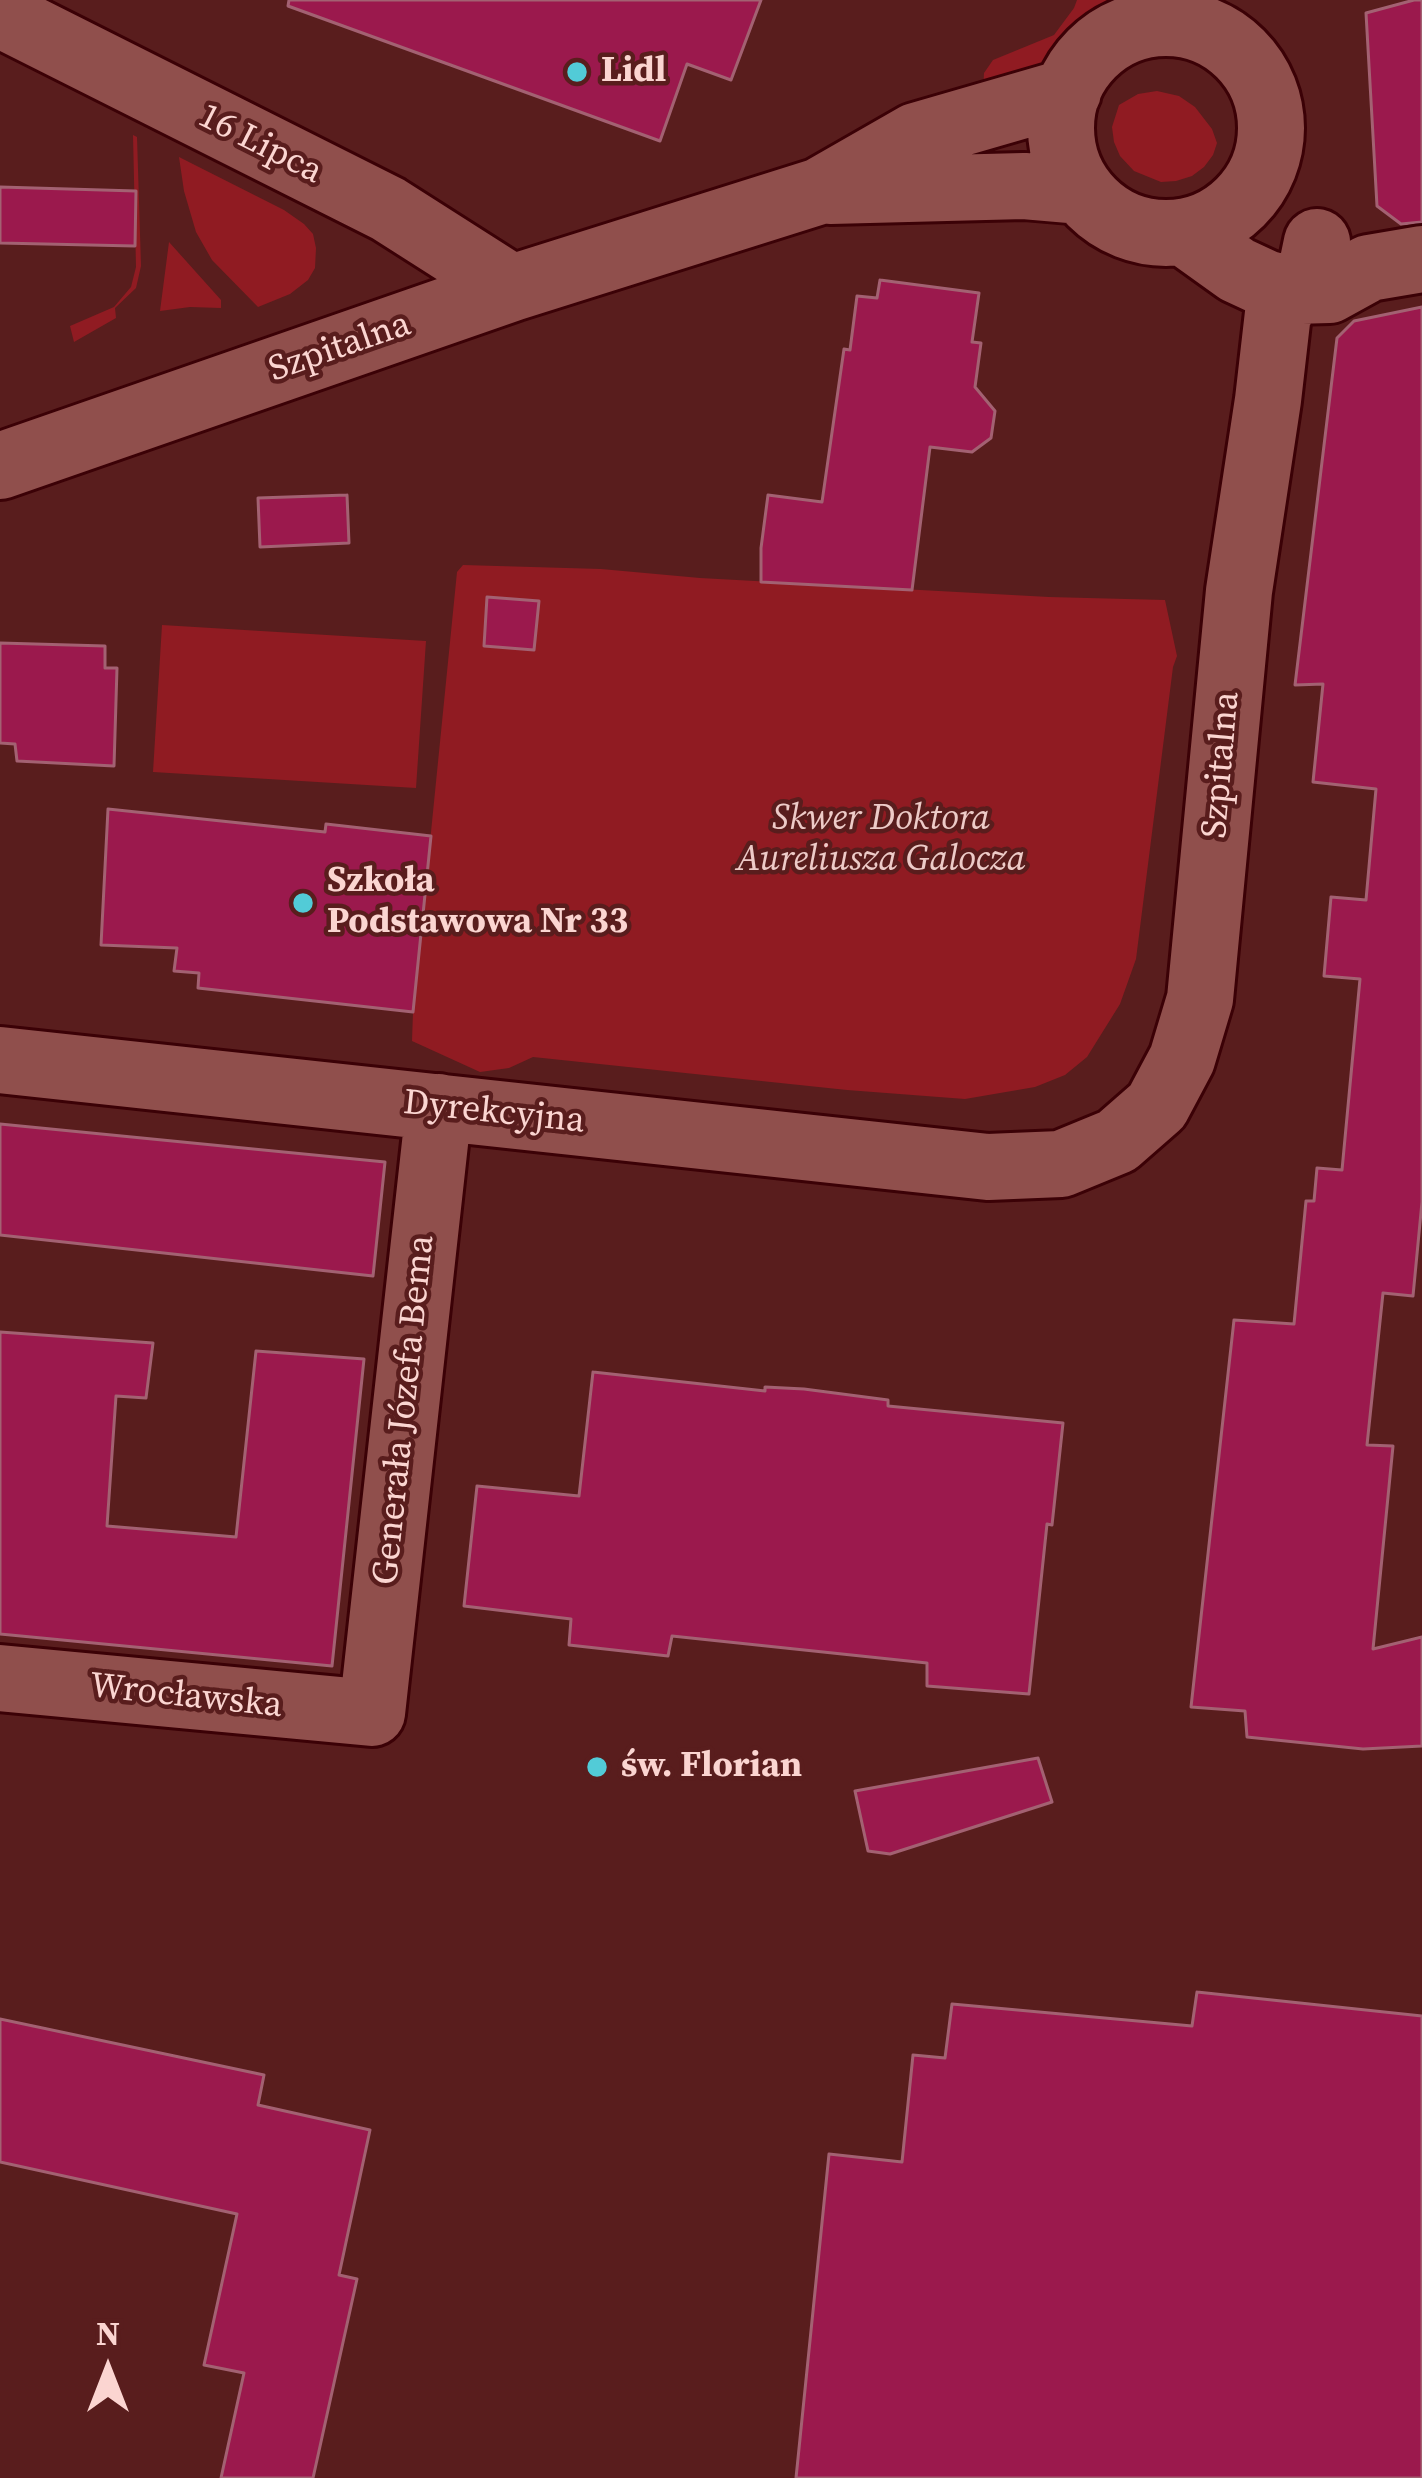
<!DOCTYPE html>
<html>
<head>
<meta charset="utf-8">
<style>
  body { margin:0 }
  #map { position:relative; width:1422px; height:2478px; overflow:hidden; background:#591d1d; font-family:"Source Serif 4",serif }
  canvas { display:block }
  .north { position:absolute; left:48px; top:2310px; width:120px; height:120px; -webkit-text-stroke:9px #591d1d; paint-order:stroke; rotate:0deg; font-size:33px; font-weight:700; line-height:48px; text-align:center; color:#fbd5d1 }
  .north::after { content:''; display:block; margin:auto; width:42px; height:54px; background:#fbd5d1; clip-path:polygon(50% 0,100% 100%,50% 72%,0 100%) }
</style>
</head>
<body>
<div id="map">
<canvas width="1422" height="2478"></canvas>
<div class="north">N</div>
</div>
<script>
const c = document.querySelector('canvas').getContext('2d');
c.lineJoin = 'round';
function fillPath(path, color) { c.fillStyle = color; c.fill(path, 'evenodd'); }
const toPath = rows => new Path2D(rows.map(r => 'M' + r).join(''));
function trace(path, color, width, dash) { c.strokeStyle = color; c.lineWidth = width; c.lineCap = dash ? 'butt' : 'round'; c.setLineDash(dash || []); c.stroke(path); }
function write(font, color, halo, rows, align = 'center') {
  c.font = font + ' "Source Serif 4",serif'; c.lineWidth = 9; c.setLineDash([]); c.textBaseline = 'middle'; c.strokeStyle = halo; c.fillStyle = color; for (const [text, x, y, turn = 0] of rows) {
    c.save(); c.translate(x, y); c.rotate((+turn || 0) * Math.PI / 180); c.textAlign = isNaN(turn) ? turn : align; if (halo) c.strokeText(text, 0, 0); c.fillText(text, 0, 0); c.restore();
  }
}
fillPath(toPath([
  [1077,0,1135,0,1100,20,1057,57,1035,71,983,93,984,73,993,60,1054,35,1074,8],
  [1157,91,1179,96,1195,107,1212,129,1217,143,1213,155,1204,167,1192,176,1176,181,1161,182,1134,171,1120,156,1114,142,1112,127,1119,105,1138,94],
  [133,135,137,137,141,266,136,288,115,308,116,318,74,342,70,326,114,307,131,287,136,267],
  [179,157,284,210,304,224,313,234,316,248,315,268,308,280,290,294,258,307,212,260,196,232,184,191],
  [169,242,221,300,221,308,190,307,160,311],
  [463,565,601,569,700,578,1049,597,1165,600,1177,656,1173,667,1136,959,1120,1004,1087,1057,1065,1075,1035,1087,965,1099,847,1090,533,1057,509,1068,480,1072,412,1041,413,1012,457,572],
  [162,625,426,641,416,788,153,772]
]), '#901b22');
const building = toPath([
  [289,0,761,0,731,80,687,64,660,141,288,6,289,0],
  [1414,0,1422,0,1422,222,1401,224,1377,206,1366,13,1414,0],
  [0,187,136,191,135,246,0,243,0,187],
  [880,280,979,293,972,342,981,343,975,387,995,411,991,438,972,452,930,447,912,590,761,582,761,548,768,495,822,502,844,349,850,350,857,296,877,298,880,280],
  [1422,307,1422,1202,1413,1296,1383,1293,1367,1445,1393,1446,1373,1649,1422,1637,1422,1746,1363,1749,1247,1737,1245,1711,1191,1707,1234,1320,1294,1324,1306,1201,1314,1201,1317,1168,1342,1170,1360,979,1324,976,1331,897,1366,900,1376,789,1313,782,1323,684,1295,685,1337,338,1354,321,1422,307],
  [347,495,349,543,260,547,258,498,347,495],
  [487,597,539,601,534,650,484,646,487,597],
  [0,643,105,646,105,668,117,668,114,766,17,761,15,744,0,743,0,643],
  [108,809,325,832,326,824,431,836,413,1012,198,988,199,973,174,971,177,948,101,945,108,809],
  [0,1124,385,1162,373,1276,0,1235,0,1124],
  [0,1332,153,1343,146,1398,116,1396,107,1526,236,1537,256,1351,364,1359,332,1666,0,1634,0,1332],
  [593,1372,765,1391,765,1387,804,1389,888,1400,888,1406,1063,1423,1052,1525,1047,1524,1029,1694,927,1686,927,1663,672,1636,668,1656,569,1645,571,1619,464,1606,477,1486,579,1496,593,1372],
  [1038,1758,1052,1802,890,1854,868,1851,855,1791,1038,1758],
  [1197,1992,1422,2016,1422,2478,796,2478,829,2154,902,2162,913,2055,945,2058,952,2004,1192,2026,1197,1992],
  [0,2019,264,2075,258,2105,370,2130,339,2275,357,2279,313,2478,221,2478,244,2373,204,2365,237,2214,0,2162,0,2019]
]);
fillPath(building, '#9b194d');
trace(building, '#a36172', 3);
const minor = toPath([
  [0,14,388,209,512,288],
  '1061 128a105 105 0 1 1 210 0a105 105 0 1 1-210 0Z',
  [830,191,1024,186,1082,191],
  [1184,232,1237,270,1265,283,1293,291,1329,290,1369,268,1422,259],
  [0,466,512,288,820,191,916,136,1068,92],
  [0,1060,988,1167,1061,1164,1117,1141,1157,1106,1182,1059,1200,999,1239,591,1268,400,1278,313,1312,266,1317,242],
  [0,1678,372,1713,439,1107]
]);
trace(minor, '#3b0106', 72);
trace(minor, '#904f4c', 66);
for (const [x, y, r, color] of [
  [577,72,12,"#52cbd7"],
  [303,903,12,"#52cbd7"],
  [597,1767,12,"#52cbd7"]
]) { const dot = new Path2D(); dot.arc(x, y, r, 0, 2 * Math.PI); c.fillStyle = color; c.fill(dot); trace(dot, '#591d1d', 4.5); }
write('bold 36px', '#fbd5d1', '#591d1d', [
  ["Lidl",601,72],
  ["Szkoła",327,882],
  ["Podstawowa Nr 33",327,923],
  ["św. Florian",621,1767]
], 'left');
write('36px', '#fbd5d1', '#591d1d', [
  ["16 Lipca",260,145,27],
  ["Szpitalna",340,348,-19],
  ["Szpitalna",1222,765,-85],
  ["Dyrekcyjna",494,1113,6],
  ["Generała Józefa Bema",405,1410,-84],
  ["Wrocławska",186,1697,6]
]);
write('italic 36px', '#edcbc8', '#591d1d', [
  ["Skwer Doktora",881,820],
  ["Aureliusza Galocza",881,861]
]);
</script>
</body>
</html>
